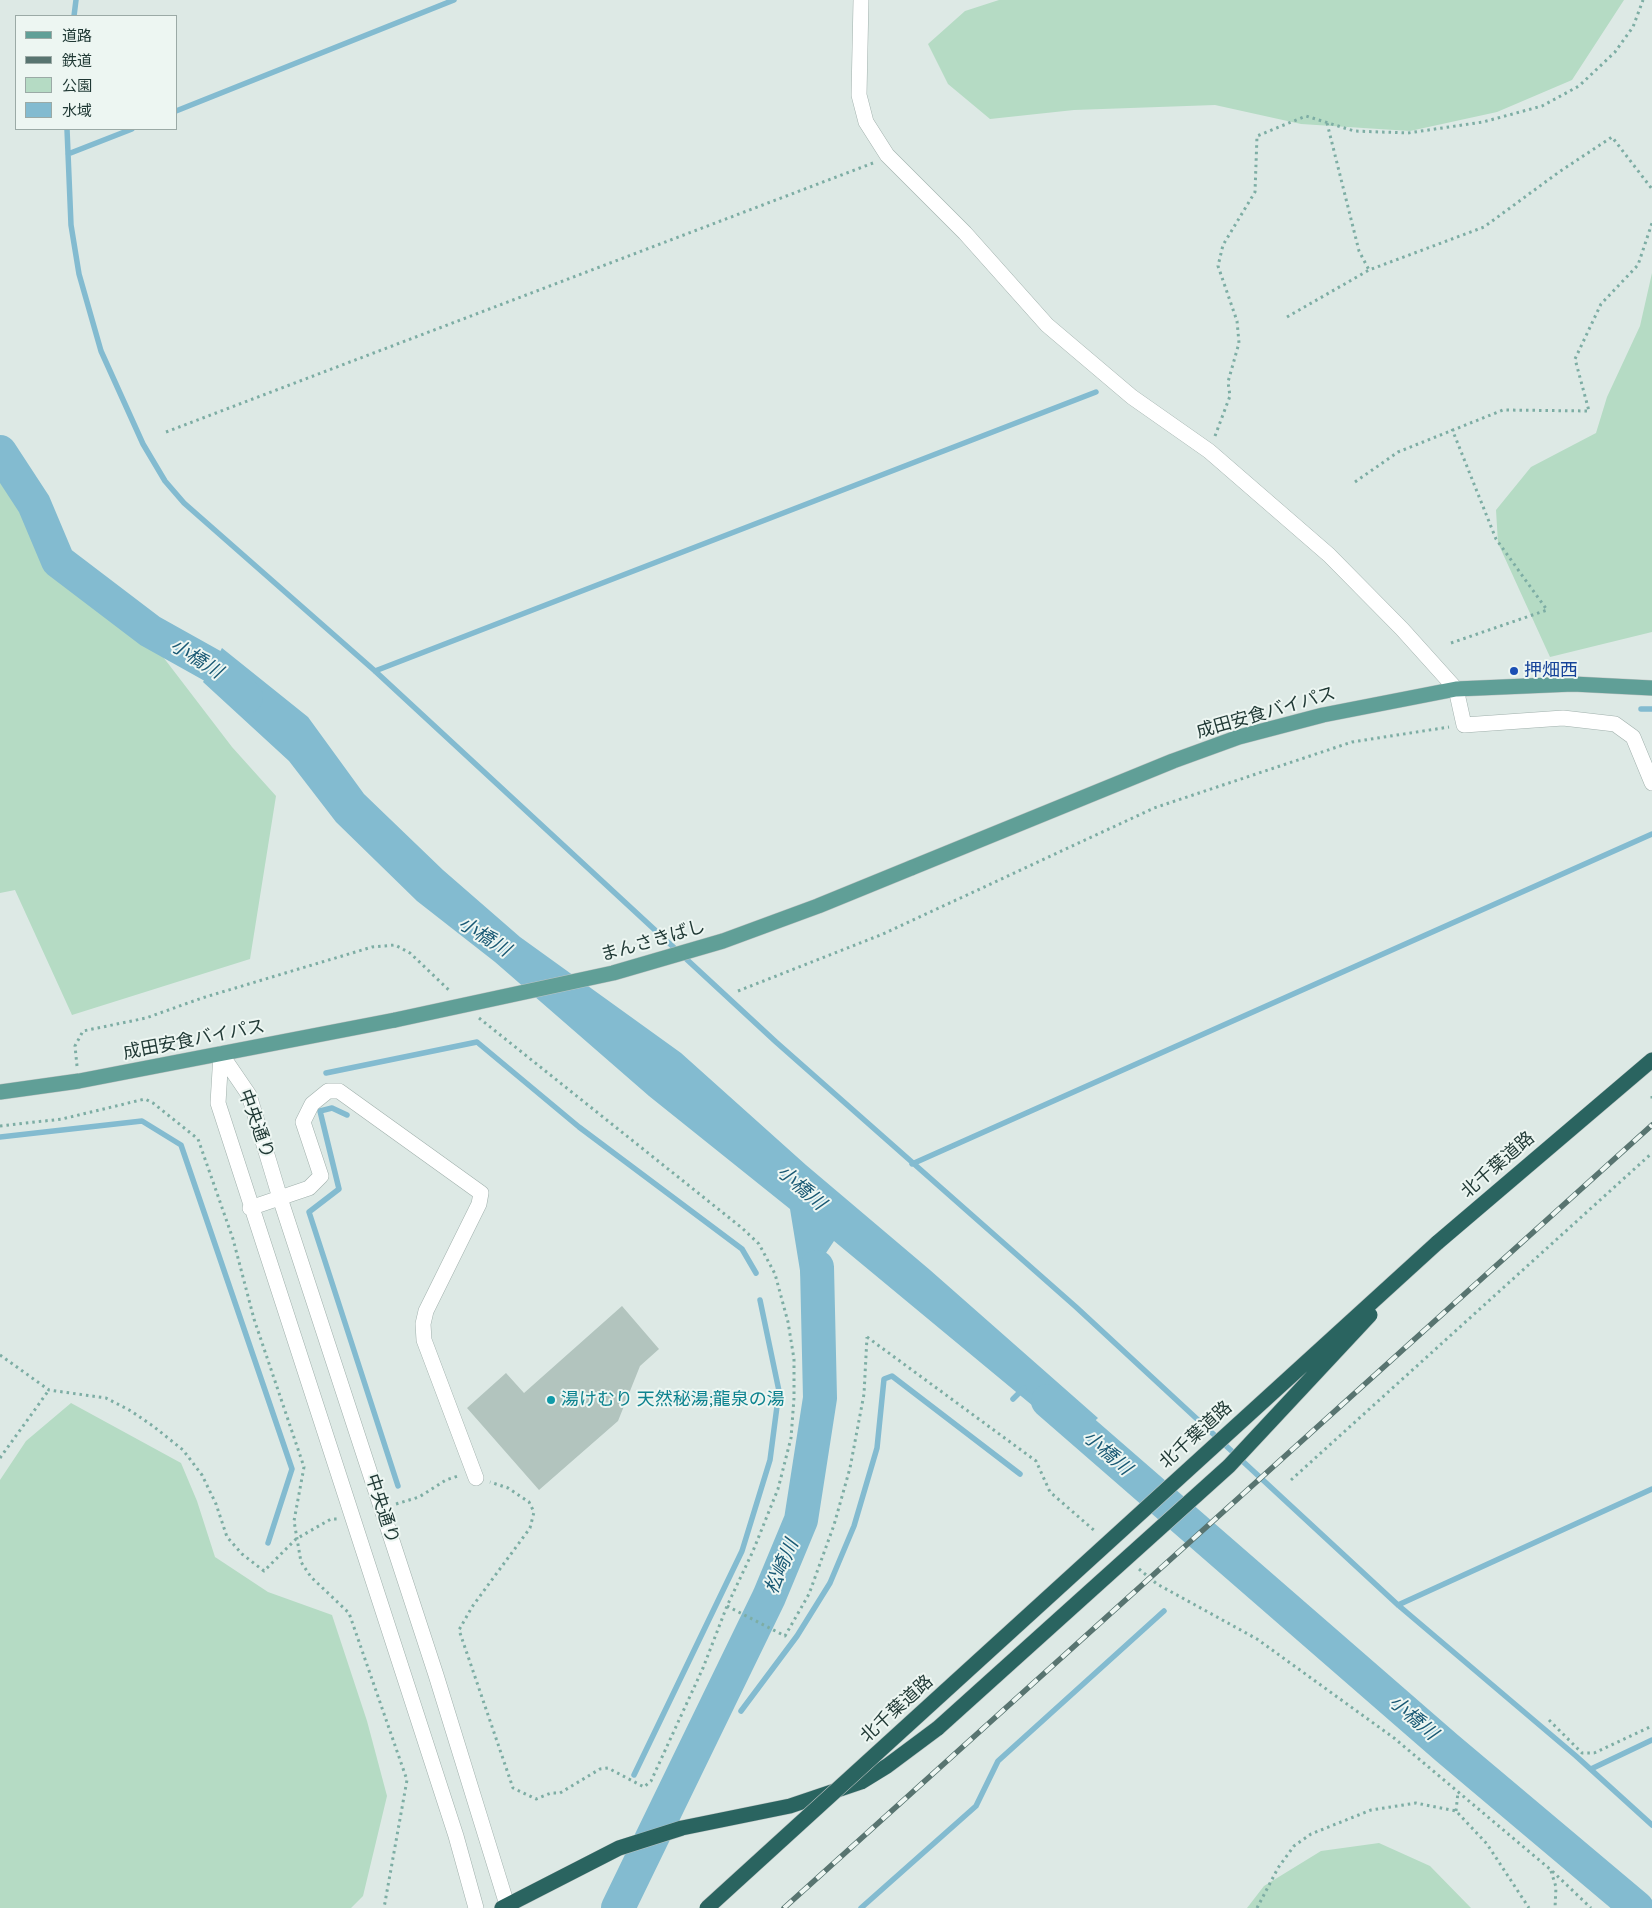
<!DOCTYPE html>
<html>
<head>
<meta charset="utf-8">
<style>
  body { margin:0 }
  #map { position:relative; width:1652px; height:1908px; overflow:hidden; background:#dde9e5; font-family:"PT Sans Narrow","Noto Sans JP",sans-serif }
  canvas { display:block }
  .legend { position:absolute; left:15px; top:15px; width:162px; height:115px; box-sizing:border-box; background:#edf6f2; border:1px solid #9baaa6; margin:0; padding:6px 9px; list-style:none; font-size:15px; color:#1f3834 }
  .legend li { display:flex; align-items:center; gap:10px; height:25px }
  .legend b { width:25px; border:1px solid #9baaa6 }
</style>
</head>
<body>
<div id="map">
<canvas width="1652" height="1908"></canvas>
<ul class="legend">
<li><b style="height:6px;background:#609f97"></b>道路</li>
<li><b style="height:6px;background:#587470"></b>鉄道</li>
<li><b style="height:14px;background:#b5dbc4"></b>公園</li>
<li><b style="height:14px;background:#83bbd0"></b>水域</li>
</ul>
</div>
<script>
const c = document.querySelector('canvas').getContext('2d');
c.lineJoin = 'round';
function fillPath(path, color) { c.fillStyle = color; c.fill(path, 'evenodd'); }
const toPath = rows => new Path2D(rows.map(r => 'M' + r).join(''));
function trace(path, color, width, dash) { c.strokeStyle = color; c.lineWidth = width; c.lineCap = dash ? 'butt' : 'round'; c.setLineDash(dash || []); c.stroke(path); }
function write(font, color, halo, rows, align = 'center') {
  c.font = font + ' "PT Sans Narrow","Noto Sans JP",sans-serif'; c.lineWidth = 4; c.setLineDash([]); c.textBaseline = 'middle'; c.strokeStyle = halo; c.fillStyle = color; for (const [text, x, y, turn = 0] of rows) {
    c.save(); c.translate(x, y); c.rotate((+turn || 0) * Math.PI / 180); c.textAlign = isNaN(turn) ? turn : align; if (halo) c.strokeText(text, 0, 0); c.fillText(text, 0, 0); c.restore();
  }
}
fillPath(toPath([
  [999,0,1624,0,1572,80,1497,112,1410,131,1301,124,1215,105,1074,110,990,119,948,84,928,44,965,11],
  [1652,273,1652,632,1550,657,1498,543,1496,510,1531,467,1596,433,1607,397,1640,326],
  [0,475,42,540,157,649,232,747,276,796,250,959,72,1015,15,890,0,893],
  [71,1403,181,1463,197,1501,215,1557,268,1592,332,1615,367,1721,387,1796,363,1896,351,1908,0,1908,0,1480,26,1441],
  [1379,1843,1430,1866,1471,1908,1247,1908,1264,1886,1321,1851]
]), '#b5dbc4');
fillPath(toPath([
  [222,648,308,717,364,794,443,870,520,937,681,1053,806,1165,930,1270,1098,1418,1074,1440,834,1241,826,1253,835,1342,803,1289,790,1209,649,1096,495,962,417,901,336,822,289,761,203,682]
]), '#83bbd0');
trace(toPath([
  [74,16,76,0],
  [176,111,454,0],
  [67,129,71,225,79,274,101,351,143,444,165,481,184,503,375,671,776,1042,1076,1307,1398,1605,1576,1756,1652,1825],
  [68,154,132,129],
  [375,671,1096,392],
  [1641,709,1652,709],
  [326,1073,477,1042,579,1127,742,1249,756,1273],
  [347,1115,332,1108,320,1111,339,1189,309,1212,398,1486],
  [0,1137,142,1121,181,1145,292,1469,268,1543],
  [912,1164,1652,834],
  [1013,1399,1024,1388],
  [1398,1605,1652,1489],
  [741,1711,797,1636,830,1583,854,1526,877,1448,884,1379,892,1376,1020,1474],
  [1591,1769,1652,1740],
  [634,1775,742,1551,770,1460,779,1391,760,1300],
  [861,1908,976,1806,998,1761,1164,1611]
]), '#83bbd0', 5.5);
trace(toPath([
  [0,452,34,504,58,561,150,631,218,669,246,697],
  [1048,1401,1447,1748,1637,1908],
  [618,1908,769,1597,801,1520,820,1398,817,1267]
]), '#83bbd0', 34);
fillPath(toPath([
  [622,1306,659,1349,640,1366,618,1421,539,1490,467,1408,506,1373,524,1393]
]), '#b2c4be');
const minor = toPath([
  [861,0,859,95,866,122,887,155,965,233,1047,325,1132,397,1209,451,1329,555,1402,629,1456,689,1464,725,1563,718,1615,724,1633,737,1652,783],
  [221,1054,249,1095,280,1198,436,1675,508,1908],
  [221,1054,218,1103,456,1836,476,1908],
  [250,1208,309,1188,321,1176,303,1122,312,1104,328,1091,339,1091,481,1193,479,1204,426,1311,423,1324,424,1340,476,1478]
]);
const major = toPath([
  [911,868,1173,761,1239,737,1323,715,1456,689,1573,684,1652,688],
  [0,1092,79,1081,395,1020]
]);
const highway = toPath([
  [1437,1243,1652,1060],
  [502,1908,619,1848,682,1828,790,1806,861,1782,887,1766,938,1728]
]);
trace(minor, '#a0b0ac', 16);
trace(major, '#bcc3c2', 16);
trace(highway, '#bcc3c2', 16);
trace(toPath([
  [1327,123,1359,251,1369,270],
  [1287,317,1369,270,1484,227,1559,172,1612,137,1652,189],
  [166,432,873,163],
  [1215,436,1230,396,1228,382,1239,343,1237,321,1218,266,1223,245,1255,192,1257,136,1306,116,1354,131,1408,133,1483,122,1542,106,1579,86,1615,52,1633,27,1643,0],
  [1355,482,1398,452,1503,410,1589,411,1575,359,1601,304,1638,265,1652,223],
  [1451,643,1547,610,1496,539,1452,429],
  [738,991,883,934,1154,808,1352,742,1449,727],
  [479,1018,742,1228,759,1244,775,1274,788,1322,794,1359,794,1398,791,1438,778,1489,753,1551,727,1606,703,1668,651,1781,644,1787,608,1768,600,1769,560,1793,551,1793,536,1799,513,1788,459,1630,472,1607,530,1528,534,1512,529,1502,508,1488,490,1482],
  [77,1066,75,1046,83,1031,146,1018,202,998,372,947,395,945,410,953,451,992],
  [1652,1096,1652,1101],
  [0,1126,62,1119,145,1099,153,1103,198,1139,233,1239,254,1319,304,1467,294,1521,301,1562,311,1577,349,1613,407,1780,384,1908],
  [867,1337,1036,1461,1050,1492,1096,1532],
  [0,1355,49,1390,106,1398,131,1411,153,1426,183,1450,202,1475,216,1504,227,1537,242,1554,264,1571,296,1539,331,1519,337,1519],
  [0,1458,49,1390],
  [1291,1480,1652,1153],
  [396,1504,419,1497,446,1480,458,1476],
  [1139,1569,1157,1584,1257,1639,1394,1738,1551,1870,1591,1908],
  [727,1606,785,1636,809,1594,834,1525,850,1468,864,1394,867,1337],
  [1549,1720,1582,1753,1594,1753,1652,1726],
  [1456,1811,1458,1792],
  [1551,1871,1556,1887,1555,1908],
  [1257,1908,1278,1868,1294,1846,1311,1834,1371,1810,1416,1803,1456,1811,1487,1844,1529,1908]
]), '#7dada4', 3, [2.5, 4]);
trace(minor, '#fff', 15);
trace(major, '#609f97', 15);
trace(highway, '#2a6460', 15);
const rail = toPath([
  [784,1908,1652,1125]
]);
trace(rail, '#587470', 5.5);
trace(rail, '#edf6f2', 4, [11]);
const majorBridge = toPath([
  [395,1020,613,973,723,941,818,906,911,868]
]);
const highwayBridge = toPath([
  [938,1728,1229,1466,1370,1315],
  [707,1908,1437,1243]
]);
trace(majorBridge, '#bcc3c2', 16, []);
trace(highwayBridge, '#bcc3c2', 16, []);
trace(majorBridge, '#609f97', 15);
trace(highwayBridge, '#2a6460', 15);
for (const [x, y, r, color] of [
  [1514,671,5,"#1a4fb4"],
  [551,1400,5,"#0f9aa8"]
]) { const dot = new Path2D(); dot.arc(x, y, r, 0, 2 * Math.PI); c.fillStyle = color; c.fill(dot); trace(dot, '#edf6f2', 2); }
write('18px', '#164399', '#edf6f2', [
  ["押畑西",1524,671]
], 'left');
write('18px', '#1f3834', '#edf6f2', [
  ["成田安食バイパス",1266,713,-16],
  ["まんさきばし",653,941,-16],
  ["成田安食バイパス",194,1040,-11],
  ["中央通り",256,1124,70],
  ["北千葉道路",1498,1165,-41],
  ["北千葉道路",1196,1435,-42],
  ["中央通り",382,1509,72],
  ["北千葉道路",897,1709,-42]
]);
write('18px', '#0d838f', '#edf6f2', [
  ["湯けむり 天然秘湯;龍泉の湯",561,1400]
], 'left');
write('italic 19px', '#195974', '#edf6f2', [
  ["小橋川",196,659,32],
  ["小橋川",484,937,32],
  ["小橋川",801,1188,41],
  ["小橋川",1107,1453,41],
  ["松崎川",782,1567,-67],
  ["小橋川",1413,1718,41]
]);
</script>
</body>
</html>
